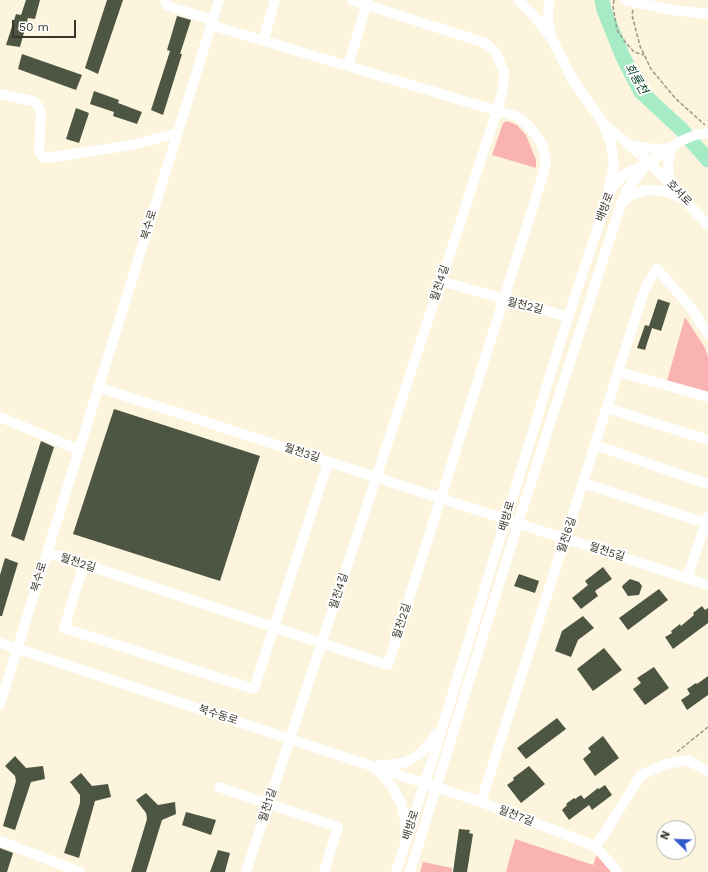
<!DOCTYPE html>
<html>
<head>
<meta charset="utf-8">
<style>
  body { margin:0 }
  #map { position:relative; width:708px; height:872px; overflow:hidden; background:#fcf4dc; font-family:"Work Sans",sans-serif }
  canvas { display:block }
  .north { position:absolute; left:656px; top:820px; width:40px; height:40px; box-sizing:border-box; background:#fff; border:1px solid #b0afab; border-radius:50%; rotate:293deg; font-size:11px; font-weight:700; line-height:16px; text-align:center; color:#39362d }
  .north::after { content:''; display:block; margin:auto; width:14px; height:18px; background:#315bcb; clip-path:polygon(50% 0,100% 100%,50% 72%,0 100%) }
  .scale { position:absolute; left:12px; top:20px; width:64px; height:18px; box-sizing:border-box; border:2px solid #39362d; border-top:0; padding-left:5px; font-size:12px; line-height:14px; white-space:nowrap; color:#39362d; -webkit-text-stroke:3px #fff; paint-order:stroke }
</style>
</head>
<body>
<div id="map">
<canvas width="708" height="872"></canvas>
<div class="north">N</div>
<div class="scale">50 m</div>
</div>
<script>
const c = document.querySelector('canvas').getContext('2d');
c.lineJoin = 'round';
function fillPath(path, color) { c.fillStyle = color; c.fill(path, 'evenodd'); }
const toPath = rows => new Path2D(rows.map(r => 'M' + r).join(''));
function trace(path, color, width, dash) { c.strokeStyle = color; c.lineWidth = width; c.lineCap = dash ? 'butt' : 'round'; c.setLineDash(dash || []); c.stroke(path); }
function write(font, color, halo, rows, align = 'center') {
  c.font = font + ' "Work Sans","Noto Sans KR",sans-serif'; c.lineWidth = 4; c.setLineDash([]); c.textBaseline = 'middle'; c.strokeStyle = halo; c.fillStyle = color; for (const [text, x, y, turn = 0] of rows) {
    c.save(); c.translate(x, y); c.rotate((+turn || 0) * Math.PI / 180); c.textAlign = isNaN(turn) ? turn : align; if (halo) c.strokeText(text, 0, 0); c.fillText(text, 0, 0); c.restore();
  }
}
fillPath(toPath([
  [507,121,517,125,526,135,536,160,536,168,492,155,503,123],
  [685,317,705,348,708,357,708,393,667,381],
  [515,839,593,865,597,854,612,872,506,872],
  [423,862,452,868,452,872,420,872]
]), '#f9b4b1');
trace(toPath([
  [602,0,604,10,623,57,641,92,680,128,708,160]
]), '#a5ecc6', 15);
fillPath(toPath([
  [26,0,40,0,35,19,28,18,20,47,6,45,16,14,21,15],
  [107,0,123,0,98,74,85,68],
  [177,16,191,20,180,54,182,54,163,115,151,110,170,51,167,50],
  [22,54,82,75,76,90,18,69],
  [94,91,119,100,118,103,142,112,137,124,113,116,114,112,90,104],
  [76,108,89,113,79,143,66,139],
  [658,299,670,303,661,331,652,328,645,350,637,348,645,325,649,326],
  [114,409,260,456,220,581,73,534],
  [41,441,54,447,24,541,11,536],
  [5,558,18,563,2,616,0,616,0,575],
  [603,567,612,579,595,591,598,596,581,609,572,598,588,585,585,581],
  [519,574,539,581,535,593,514,586],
  [630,579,639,582,642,586,639,595,628,596,622,587,623,585],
  [659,589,668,600,628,630,619,618],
  [702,606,705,610,708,608,708,623,673,649,665,637,672,633,671,631,680,624,681,626,694,615,693,613],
  [583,616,594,628,578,640,571,657,555,651,562,631],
  [604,648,622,670,593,691,577,669],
  [654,667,669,688,645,705,633,689,641,683,637,678],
  [708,676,708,695,687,710,681,700,690,694,687,689,696,683,697,684],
  [557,718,566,729,526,759,517,748],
  [603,736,619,758,595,776,583,759,591,752,588,748],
  [15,756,26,768,43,766,45,779,31,782,15,830,3,826,16,781,15,776,5,766],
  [529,766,545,784,521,803,507,785,514,780,513,778],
  [81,773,92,786,108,784,111,797,95,801,79,858,64,853,80,803,80,795,70,782],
  [605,785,612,795,592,810,589,805,569,820,562,810,567,805,566,804,574,798,575,799,581,795,584,799,598,788,599,789],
  [146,793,158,805,175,802,176,814,162,820,146,872,131,872,147,819,146,813,136,800],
  [186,812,216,820,211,835,182,825],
  [459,829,470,830,469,833,473,834,467,872,453,872],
  [0,848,13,853,7,872,0,872],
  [218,850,230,853,225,872,210,872]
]), '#4d5642');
trace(toPath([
  [614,0,613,6,617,30,626,43,634,52,644,55],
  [633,10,632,15,640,46,651,69,675,98,705,125],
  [677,752,708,727]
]), '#9e9887', 1.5, [4, 2]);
trace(toPath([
  [165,0,167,6,213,20],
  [518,0,534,16,551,37,572,79,604,124,649,162,708,225],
  [550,0,549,2,548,19,551,35],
  [625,0,672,10,708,14],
  [263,41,275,0],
  [348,66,368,0],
  [0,94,28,100,35,102,39,107,41,113,39,151,43,157,47,158,132,145,177,133],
  [604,126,611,144,614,165,608,192],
  [631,145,640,147,656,149,671,148,668,165,670,185],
  [622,202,631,195,646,190,665,191,679,197],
  [441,281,568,317],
  [619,372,708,397],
  [98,387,708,585],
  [607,408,708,440],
  [0,417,79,450],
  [595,445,708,484],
  [583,483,708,524],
  [47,552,388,665,542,178,546,161,542,145,530,127,518,117,211,25],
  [84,564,64,628,254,689,328,462],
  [687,578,708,516],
  [0,643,481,802,595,846,618,872],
  [0,704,219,0],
  [380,765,389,765,406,762,420,754,432,741,437,733],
  [373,768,382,774,393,788,401,803,405,821,406,833],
  [219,787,338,827,324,872],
  [481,802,643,294,649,281,657,269,692,309,708,334],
  [0,841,80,872],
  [595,846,604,834,641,775,666,764,688,760,708,772],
  [246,872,497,111,503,88,504,72,496,53,485,43,352,0],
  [396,872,434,754,568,317,606,203,612,188,622,176,649,162,681,141,695,135,708,133],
  [410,872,518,523,621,204,628,188,646,165]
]), '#fff', 10);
write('11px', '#39362d', '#fff', [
  ["호서로",679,193,46],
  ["배방로",605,207,-69],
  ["북수로",149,225,-73],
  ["월천4길",440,283,-72],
  ["월천2길",525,306,14],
  ["월천3길",302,453,18],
  ["배방로",507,516,-73],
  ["월천6길",567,535,-72],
  ["월천5길",607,552,18],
  ["월천2길",78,563,18],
  ["북수로",39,577,-73],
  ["월천4길",339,591,-72],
  ["월천2길",402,621,-72],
  ["북수동로",218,715,18],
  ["월천1길",268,805,-72],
  ["월천7길",516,816,21],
  ["배방로",411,825,-72]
]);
write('italic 12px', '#003a23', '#fff', [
  ["회룡천",636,79,59]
]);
</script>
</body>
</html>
